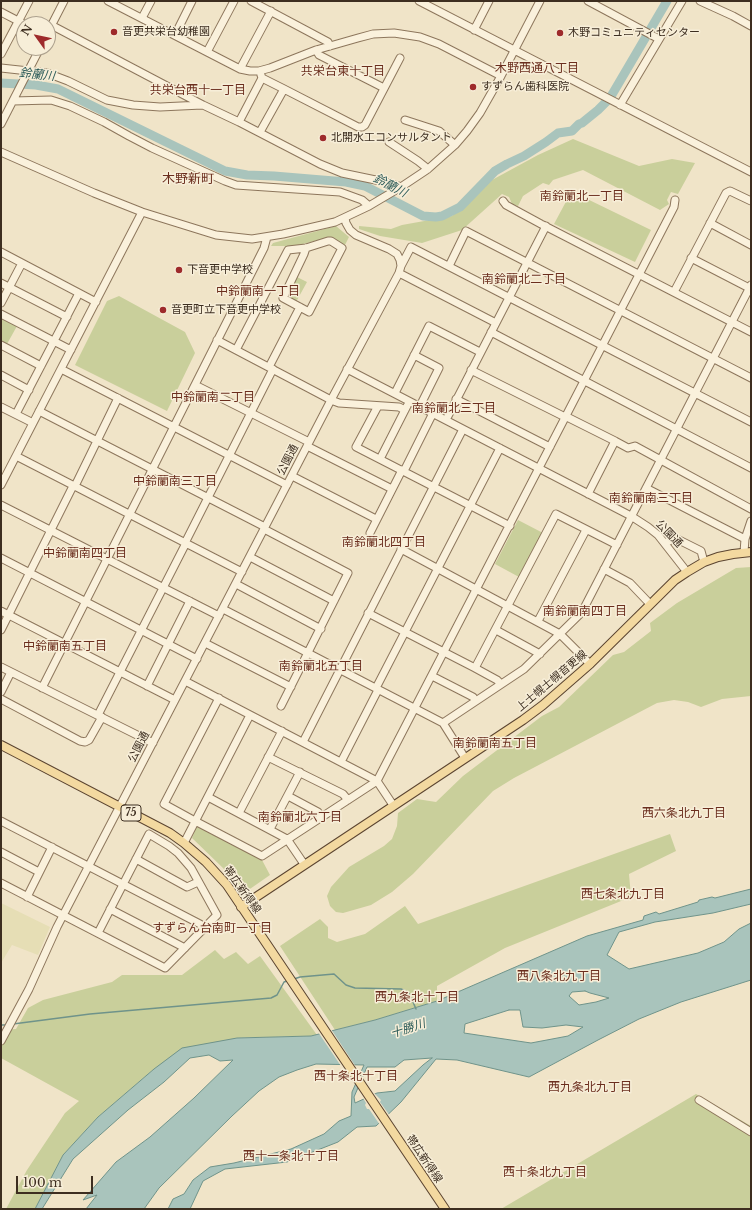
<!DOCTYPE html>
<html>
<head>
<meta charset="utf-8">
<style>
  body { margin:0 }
  #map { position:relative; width:752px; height:1210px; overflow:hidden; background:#f0e4c8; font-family:"Libre Baskerville",serif }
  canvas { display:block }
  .frame { position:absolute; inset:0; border:2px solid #3d2e20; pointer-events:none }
  .north { position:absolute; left:16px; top:16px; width:40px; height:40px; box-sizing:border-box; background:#f7eed8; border:1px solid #ada18e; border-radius:50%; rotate:303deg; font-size:11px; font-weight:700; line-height:16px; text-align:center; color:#3d2e20 }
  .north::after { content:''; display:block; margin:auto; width:14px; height:18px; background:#9e2a2b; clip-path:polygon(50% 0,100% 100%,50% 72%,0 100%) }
  .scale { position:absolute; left:16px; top:1176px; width:77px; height:18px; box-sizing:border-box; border:2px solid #3d2e20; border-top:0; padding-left:5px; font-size:12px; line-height:14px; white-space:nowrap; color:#3d2e20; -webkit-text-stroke:3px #f7eed8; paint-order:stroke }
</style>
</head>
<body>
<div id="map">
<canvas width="752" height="1210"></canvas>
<div class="frame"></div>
<div class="north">N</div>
<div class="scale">100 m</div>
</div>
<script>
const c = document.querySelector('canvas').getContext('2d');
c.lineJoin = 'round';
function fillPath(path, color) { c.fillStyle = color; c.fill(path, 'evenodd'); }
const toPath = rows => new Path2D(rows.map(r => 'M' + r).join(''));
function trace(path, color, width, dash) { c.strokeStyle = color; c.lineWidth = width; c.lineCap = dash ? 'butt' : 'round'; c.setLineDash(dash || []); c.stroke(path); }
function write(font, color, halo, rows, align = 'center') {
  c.font = font + ' "Libre Baskerville","Noto Sans JP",serif'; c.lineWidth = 3; c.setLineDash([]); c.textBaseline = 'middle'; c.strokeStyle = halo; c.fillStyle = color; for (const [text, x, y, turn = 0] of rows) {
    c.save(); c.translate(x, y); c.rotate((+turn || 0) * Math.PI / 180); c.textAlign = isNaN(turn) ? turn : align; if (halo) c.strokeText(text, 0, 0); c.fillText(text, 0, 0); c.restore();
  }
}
fillPath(toPath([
  [1,903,50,927,38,955,12,945,1,963]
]), '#e6deb5');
fillPath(toPath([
  [573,139,639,166,672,159,695,163,678,194,671,192,667,200,669,204,660,210,583,170,553,180,549,185,543,183,523,196,518,206,512,204,509,197,502,194,462,230,422,243,380,236,359,229,359,226,391,229,402,225,452,216,492,180,538,155],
  [569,196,583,197,651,230,635,262,554,224],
  [336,226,349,237,345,245,330,237,287,248,284,246,271,246,273,243],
  [297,277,307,282,296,302,288,298,288,294],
  [119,296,185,332,195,353,167,411,75,365,107,301],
  [1,318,17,326,7,344,1,341],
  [518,520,543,533,519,577,495,564],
  [751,567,751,696,722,699,701,707,688,702,674,700,657,703,514,778,493,791,413,874,392,892,371,905,343,913,336,912,330,906,327,896,331,887,349,867,384,846,392,839,397,826,398,813,417,799,436,802,463,776,542,716,559,707,613,655,624,652,651,631,650,623,677,603,736,568],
  [200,826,262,860,270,875,247,891,239,889,223,868,192,838,196,828],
  [670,834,676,851,629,874,631,897,505,948,437,986,437,1001,375,1020,335,1030,280,946,320,919,328,927,328,938,337,942,365,934,405,906,418,924],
  [215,950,224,959,236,952,248,964,260,956,317,1035,311,1036,237,1038,154,1069,98,1117,63,1155,35,1209,6,1209,27,1170,65,1113,79,1101,1,1058,1,1030,16,1029,28,1008,43,1000,112,982,122,975,182,975],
  [696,1094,751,1126,751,1209,501,1209]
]), '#c9cf9b');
const water = toPath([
  [751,889,751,904,713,913,655,922,619,932,607,955,629,969,698,953,724,942,739,929,751,923,751,980,681,1002,639,1019,598,1040,529,1077,457,1060,436,1059,401,1102,376,1126,357,1127,338,1142,287,1162,225,1169,203,1181,190,1209,168,1209,173,1199,184,1194,193,1180,210,1167,234,1163,291,1149,324,1134,339,1121,351,1116,352,1092,364,1065,316,1064,297,1070,279,1077,259,1091,232,1116,159,1188,144,1209,86,1209,97,1195,83,1200,116,1162,150,1137,194,1098,233,1060,220,1061,209,1055,190,1058,164,1082,128,1110,73,1159,42,1209,35,1209,63,1155,98,1117,154,1069,182,1048,237,1038,311,1036,375,1020,437,1001,587,936,643,920,644,916,656,912,659,914,698,902,699,900,712,897,715,898,751,889],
  [585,991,590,993,609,998,596,1002,579,1005,569,996,572,992,585,991],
  [509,1010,520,1010,523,1027,542,1028,566,1025,583,1027,568,1036,531,1043,464,1033,465,1024,509,1010],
  [432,1058,423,1065,395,1091,377,1093,355,1103,354,1097,367,1067,395,1067,404,1060,432,1058]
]);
fillPath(water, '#a9c4bc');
trace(water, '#6f938a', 1);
fillPath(toPath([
  [331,1029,356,1067,341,1066,318,1032],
  [374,1093,381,1100,380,1102,390,1116,380,1125,369,1109,367,1109,365,1105,366,1103,363,1098]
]), '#f0e4c8');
trace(toPath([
  [294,979,300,977,334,974,346,985,355,988,401,989,408,992,410,995,416,1009],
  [13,1024,90,1014,271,998,277,995,284,982,287,981],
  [1,1025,7,1025]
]), '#6f938a', 1.5);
trace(toPath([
  [1,83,36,85,58,89,225,171,247,175,274,176,346,182,365,186,423,216,436,217,442,216,460,207,495,171,507,164,524,156,546,142,558,133,572,131,579,124,582,123,598,110,610,98,667,1]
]), '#a9c4bc', 9);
const minor = toPath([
  [108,1,240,69,250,71,259,71,270,68,316,50,358,38,373,34,394,33,420,37,439,44,501,76],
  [251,1,328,42,330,46],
  [419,1,751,172],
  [588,1,659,39],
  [700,1,733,16,751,26],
  [1,12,24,24],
  [142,18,151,1],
  [51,25,203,105,239,122,262,78],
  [474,30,489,1],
  [48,32,64,1],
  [175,35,192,1],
  [316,50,319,55,384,88],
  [207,52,234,1],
  [1,54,29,1],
  [1,68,47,73,68,81,107,100,133,105,160,107,202,105],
  [240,69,271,11],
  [261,75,262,78,284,89,358,127,362,127,365,125,400,58],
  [13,101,51,100,70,106,104,122,129,136,152,148,225,181,236,185,340,192,362,200,369,206],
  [620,105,682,1],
  [405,120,439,131,455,145],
  [239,122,320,164,342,173,390,183,401,187],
  [1,124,40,48],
  [260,132,284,89],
  [389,142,418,161,428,169],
  [1,152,94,193,142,212,216,235,252,239,283,234,335,222,369,206,401,187,428,169,455,145,467,131,480,113,501,76,540,1],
  [503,201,506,205,541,224,751,332],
  [710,223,751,245],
  [1,252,96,302],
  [691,258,751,289],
  [401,266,411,247,751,422],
  [449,266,466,231,751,378],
  [399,273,496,323],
  [1,283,67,317],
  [674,292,726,193,730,191,751,201],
  [1,303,22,263],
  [1,314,71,350],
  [491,332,751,468],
  [217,340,331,400,339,403,399,407,405,410],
  [1,345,41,366],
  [236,350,288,250,306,248,328,241,331,241,342,248,309,312,283,298,304,254,306,248],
  [414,355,439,368,420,406],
  [269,367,300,307],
  [61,369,287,485],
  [347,369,631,516,648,527,658,535,687,572],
  [471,370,565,417],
  [1,375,29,390],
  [195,385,309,442],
  [395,393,429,326,480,352],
  [456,399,550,447],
  [378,406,356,447,510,526],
  [1,407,33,423],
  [39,411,265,527],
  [16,414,79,293],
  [565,416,615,441],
  [446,420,546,226],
  [307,446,392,489],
  [16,456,242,572],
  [380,459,407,406],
  [404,471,433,413],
  [292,476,376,519],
  [1,485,142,212],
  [75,486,118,398],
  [646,488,745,539],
  [588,494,615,441,628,448,635,446,751,509],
  [1,505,219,616],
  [264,529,348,573,281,706],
  [370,533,402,470],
  [185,543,273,369],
  [665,543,675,538,701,551,704,562],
  [401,549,560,634,590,664],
  [744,552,745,539,751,521],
  [250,557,334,601],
  [1,558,197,659],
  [604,569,630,583,650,604],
  [236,584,321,629],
  [223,609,443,723,465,758],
  [1,611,175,700],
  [368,613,475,668,497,680,501,684],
  [538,621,586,530],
  [1,630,73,486],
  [496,630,540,654],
  [205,643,291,687],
  [1,667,153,743],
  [475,668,556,514,617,545],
  [432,676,473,697,476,701],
  [185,681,377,781,393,805],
  [147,686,190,601],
  [42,688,264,248,267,237],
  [376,688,500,448],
  [1,692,11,672],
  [219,698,164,804,195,821,262,856,377,781,674,207,675,200],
  [1,699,80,741,85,742,89,740,102,717],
  [98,715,186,543],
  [443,723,524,669,582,612,751,285],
  [303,742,463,429],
  [268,757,343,794,348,800],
  [341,762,378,690],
  [288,796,318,812,321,817],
  [208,797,287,839,304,864],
  [239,813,282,731],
  [1,821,200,924,205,928],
  [270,829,300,772],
  [184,843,250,715],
  [1,852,39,872],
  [136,859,187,887,198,882],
  [1,883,165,968,217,915,191,868,178,853,169,846,149,834,98,933],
  [27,897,52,847],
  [110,909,185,948],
  [1,1041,29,989,57,927,331,400,399,273,401,266,400,260,397,254,389,249,356,235,350,230,346,223,345,218],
  [699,1100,751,1132]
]);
const major = toPath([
  [1,745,170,833,184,843,206,862,227,885,445,1209],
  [241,907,523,720,543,705,590,664,675,580,687,572,704,562,718,557,733,554,751,552]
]);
trace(minor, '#8d765c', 9);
trace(major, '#5b4430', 10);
trace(minor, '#faf1dc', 7);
trace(major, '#f3d9a0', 8);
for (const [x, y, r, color] of [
  [114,32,4,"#9e2a2b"],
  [560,33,4,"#9e2a2b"],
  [473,87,4,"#9e2a2b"],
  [323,138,4,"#9e2a2b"],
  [179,270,4,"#9e2a2b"],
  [163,310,4,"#9e2a2b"]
]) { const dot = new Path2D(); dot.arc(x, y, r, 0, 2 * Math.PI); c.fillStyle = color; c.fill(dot); trace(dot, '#f7eed8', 1.5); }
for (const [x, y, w] of [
  [131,813,20]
]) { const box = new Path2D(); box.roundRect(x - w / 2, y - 8, w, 16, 3); c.fillStyle = '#f7eed8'; c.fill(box); trace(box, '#3d2e20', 1); }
write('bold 10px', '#3d2e20', null, [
  ["75",131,813]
]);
write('11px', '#3d2e20', '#f7eed8', [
  ["音更共栄台幼稚園",122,32],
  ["木野コミュニティセンター",568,33],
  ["すずらん歯科医院",481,87],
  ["北開水工コンサルタント",331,138],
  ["下音更中学校",187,270],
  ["音更町立下音更中学校",171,310]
], 'left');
write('11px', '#3d2e20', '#f7eed8', [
  ["公園通",288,460,-63],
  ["公園通",669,534,46],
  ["上士幌士幌音更線",552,681,-40],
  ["公園通",139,747,-63],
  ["帯広新得線",242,890,54],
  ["帯広新得線",424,1159,56]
]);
write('12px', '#6b2e1e', '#f7eed8', [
  ["木野西通八丁目",537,69],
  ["共栄台東十丁目",343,72],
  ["共栄台西十一丁目",198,91],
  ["南鈴蘭北一丁目",582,197],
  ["南鈴蘭北二丁目",524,280],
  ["中鈴蘭南一丁目",258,292],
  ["中鈴蘭南二丁目",213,398],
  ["南鈴蘭北三丁目",454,409],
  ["中鈴蘭南三丁目",175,482],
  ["南鈴蘭南三丁目",651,499],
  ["南鈴蘭北四丁目",384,543],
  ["中鈴蘭南四丁目",85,554],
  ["南鈴蘭南四丁目",585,612],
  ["中鈴蘭南五丁目",65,647],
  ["南鈴蘭北五丁目",321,667],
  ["南鈴蘭南五丁目",495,744],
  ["西六条北九丁目",684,814],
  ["南鈴蘭北六丁目",300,818],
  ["西七条北九丁目",623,895],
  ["すずらん台南町一丁目",212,929],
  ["西八条北九丁目",559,977],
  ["西九条北十丁目",417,998],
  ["西十条北十丁目",356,1077],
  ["西九条北九丁目",590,1088],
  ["西十一条北十丁目",291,1157],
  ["西十条北九丁目",545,1173]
]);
write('italic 12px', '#2f5d5a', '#f7eed8', [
  ["鈴蘭川",37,75,6],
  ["鈴蘭川",390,186,27],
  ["十勝川",408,1029,-18]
]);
write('13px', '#6b2e1e', '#f7eed8', [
  ["木野新町",188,179]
]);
</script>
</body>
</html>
